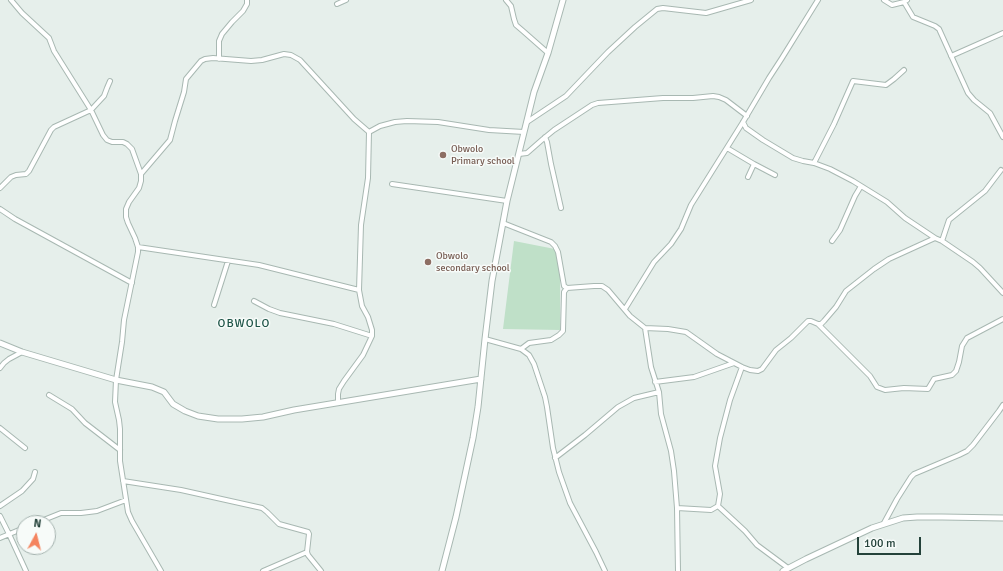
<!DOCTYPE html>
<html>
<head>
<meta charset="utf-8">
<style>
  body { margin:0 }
  #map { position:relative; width:1003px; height:571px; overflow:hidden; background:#e6efeb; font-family:Signika,sans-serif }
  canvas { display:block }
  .north { position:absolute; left:16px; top:515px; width:40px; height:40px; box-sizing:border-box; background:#f7fbf9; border:1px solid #a3b1ad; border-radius:50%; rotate:7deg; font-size:11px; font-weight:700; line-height:16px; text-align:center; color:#24423a }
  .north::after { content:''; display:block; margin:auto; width:14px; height:18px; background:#f4845f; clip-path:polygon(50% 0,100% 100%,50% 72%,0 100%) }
  .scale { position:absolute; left:857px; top:537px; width:64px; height:18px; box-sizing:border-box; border:2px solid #24423a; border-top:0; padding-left:5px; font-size:12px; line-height:14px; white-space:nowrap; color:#24423a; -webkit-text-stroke:3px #f7fbf9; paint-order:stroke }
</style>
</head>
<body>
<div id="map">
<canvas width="1003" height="571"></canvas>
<div class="north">N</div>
<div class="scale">100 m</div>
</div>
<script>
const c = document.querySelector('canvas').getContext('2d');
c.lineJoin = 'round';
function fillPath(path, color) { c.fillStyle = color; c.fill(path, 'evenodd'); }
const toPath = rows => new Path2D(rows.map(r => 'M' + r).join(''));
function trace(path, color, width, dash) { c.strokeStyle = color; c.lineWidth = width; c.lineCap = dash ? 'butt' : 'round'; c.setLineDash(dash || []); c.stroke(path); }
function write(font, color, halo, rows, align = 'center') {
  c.font = font + ' Signika,sans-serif'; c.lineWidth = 3; c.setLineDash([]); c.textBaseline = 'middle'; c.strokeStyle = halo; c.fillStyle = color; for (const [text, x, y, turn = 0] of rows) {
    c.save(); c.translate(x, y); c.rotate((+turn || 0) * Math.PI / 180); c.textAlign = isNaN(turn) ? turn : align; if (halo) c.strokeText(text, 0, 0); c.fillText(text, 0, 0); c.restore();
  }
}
fillPath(toPath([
  [514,241,560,250,560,330,503,329]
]), '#bfe0c8');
const minor = toPath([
  [11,0,22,13,49,38,54,51,91,110,103,135,107,140,112,142,123,142,127,144,132,149,141,174,141,181,139,188,129,202,126,209,126,217,128,223,135,238,138,247,138,252,124,320,122,342,116,380,115,402,119,420,120,429,120,461,128,512,132,521,161,571],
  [506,0,511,6,514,19,516,25,523,31,548,53],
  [884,0,892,5,904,2,907,0],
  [904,2,913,17,935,26,939,29,968,93,974,100,990,113,1003,137],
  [337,4,346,0],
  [951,56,1003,33],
  [219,59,219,41,222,34,232,22,243,11,247,4,247,0],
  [527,122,566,96,608,52,635,27,657,9,663,8,706,13,751,0],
  [743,122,746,128,763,140,793,158,803,161,814,163,830,169,853,181,887,202,905,218,935,238,942,241,973,262,980,268,1003,293],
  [369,132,380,126,395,122,407,121,438,122,489,130,524,132],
  [545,137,547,142,551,164,561,208],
  [727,148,754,164,775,175],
  [519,154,527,153,543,139,554,130,592,105,598,103,663,98,693,98,713,96,719,97,726,100,747,116],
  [814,163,834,124,853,81,886,85,894,79,904,70],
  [141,174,170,140,175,121,184,92,186,79,201,61,205,59,213,58,251,61,262,60,284,54,291,55,300,60,354,119,369,132],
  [748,177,754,164],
  [392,184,507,201],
  [0,188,11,177,16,175,26,174,29,171,51,130,54,127,91,110,104,96,107,88,110,81],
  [0,209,15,219,132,283],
  [503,223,551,242,555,246,558,252,564,286,567,288,594,286,602,286,608,290,630,316,645,328,668,329,686,332,717,354,742,367,750,370,758,371,762,369,776,350,791,338,808,321,811,321,818,324,821,324,824,321,836,307,846,291,874,269,889,259,935,238],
  [832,241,840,230,855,196,861,186],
  [942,241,949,220,985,191,1001,170],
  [138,247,259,265,359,290],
  [254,301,269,309,280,313,334,324,372,336],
  [214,305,228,261],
  [625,309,654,262,671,244,681,229,691,205,743,122,769,78,782,58,818,0],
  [818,324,870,376,877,387,885,390,904,388,928,389,934,379,952,375,956,371,959,362,962,346,967,338,1003,319],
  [645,328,651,367,659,392,661,414,671,451,674,471,677,508,678,571],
  [485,339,521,349,529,355,534,364,545,397,547,407,553,448,559,472,570,503,596,552,605,571],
  [521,349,529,343,551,340,559,335,563,331,564,292,567,288],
  [742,367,730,400,720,438,715,466,720,494,718,506,745,531,757,545,788,568],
  [0,368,4,363,9,359,22,352],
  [655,382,694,377,734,363],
  [49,395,72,409,85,423,120,450],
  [338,402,338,394,339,389,344,381,363,355,372,336,372,330,368,317,362,306,359,290,361,225,368,178,369,132],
  [0,428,25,448],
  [555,458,585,435,618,407,634,398,659,392],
  [123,481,181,490,262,508,267,512,279,524,308,532,309,534,307,552,308,555,321,571],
  [0,506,22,491,33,479,35,472],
  [677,508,711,510,718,506],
  [0,516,9,534,26,571],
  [36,523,61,513,81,513,97,511,126,500],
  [884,523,897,499,911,477,914,474,959,455,967,451,973,445,999,411,1003,405],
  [0,538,24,528],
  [263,571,307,552]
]);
const tertiary = toPath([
  [0,343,22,352,116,380,152,387,164,392,173,404,185,411,198,416,218,419,242,419,263,417,294,410,481,379],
  [442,571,456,517,473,438,478,407,485,339,492,281,507,201,534,92,548,53,563,0],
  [783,571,806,559,872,528,903,518,917,517,942,517,1003,518]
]);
trace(minor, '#a8b8b2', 6);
trace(tertiary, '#a8b8b2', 7);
trace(minor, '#fff', 4);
trace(tertiary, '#fff', 5);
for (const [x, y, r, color] of [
  [443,155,4,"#8d6e63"],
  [428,262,4,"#8d6e63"]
]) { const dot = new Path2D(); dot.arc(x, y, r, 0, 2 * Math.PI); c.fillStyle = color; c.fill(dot); trace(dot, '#f7fbf9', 1.5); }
write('10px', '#785e54', '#f7fbf9', [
  ["Obwolo",451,149],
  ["Primary school",451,161],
  ["Obwolo",436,256],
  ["secondary school",436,268]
], 'left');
c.letterSpacing = '1px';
write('12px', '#1f5548', '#f7fbf9', [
  ["OBWOLO",244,324]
]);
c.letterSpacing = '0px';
</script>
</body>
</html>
